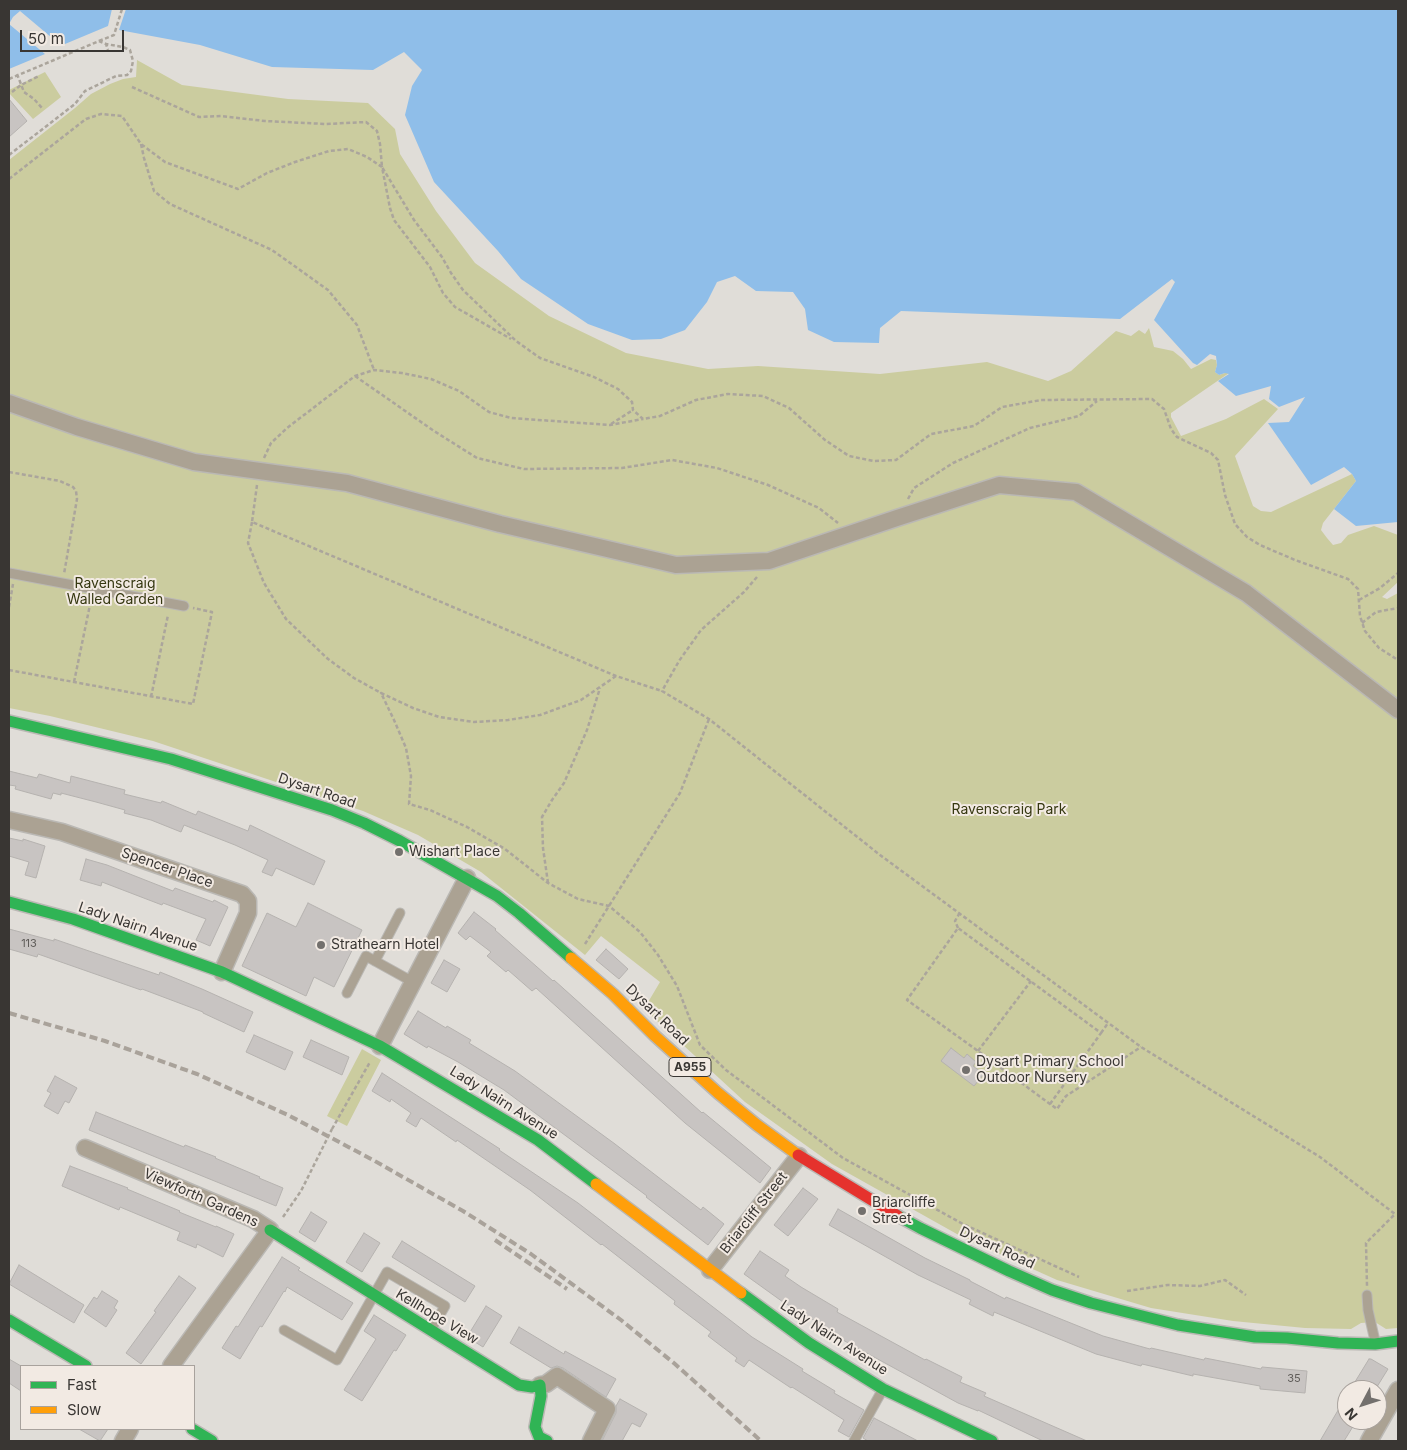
<!DOCTYPE html>
<html>
<head>
<meta charset="utf-8">
<style>
  body { margin:0 }
  #map { position:relative; width:1407px; height:1450px; overflow:hidden; background:#e0ddd8; font-family:Inter,sans-serif }
  canvas { display:block }
  .frame { position:absolute; inset:0; border:10px solid #393633; pointer-events:none }
  .legend { position:absolute; left:20px; top:1365px; width:175px; height:65px; box-sizing:border-box; background:#f2eae3; border:1px solid #a8a29d; margin:0; padding:6px 9px; list-style:none; font-size:15px; color:#393633 }
  .legend li { display:flex; align-items:center; gap:10px; height:25px }
  .legend b { width:25px; border:1px solid #a8a29d }
  .north { position:absolute; left:1337px; top:1380px; width:50px; height:50px; box-sizing:border-box; background:#f2eae3; border:1px solid #a8a29d; border-radius:50%; rotate:230deg; font-size:14px; font-weight:700; line-height:20px; text-align:center; color:#393633 }
  .north::after { content:''; display:block; margin:auto; width:18px; height:22px; background:#73706d; clip-path:polygon(50% 0,100% 100%,50% 72%,0 100%) }
  .scale { position:absolute; left:20px; top:30px; width:104px; height:22px; box-sizing:border-box; border:2px solid #393633; border-top:0; padding-left:6px; font-size:15px; line-height:18px; white-space:nowrap; color:#393633; -webkit-text-stroke:4px #f2eae3; paint-order:stroke }
</style>
</head>
<body>
<div id="map">
<canvas width="1407" height="1450"></canvas>
<div class="frame"></div>
<ul class="legend">
<li><b style="height:6px;background:#30b455"></b>Fast</li>
<li><b style="height:6px;background:#ff9f0a"></b>Slow</li>
</ul>
<div class="north">N</div>
<div class="scale">50 m</div>
</div>
<script>
const c = document.querySelector('canvas').getContext('2d');
c.lineJoin = 'round';
function fillPath(path, color) { c.fillStyle = color; c.fill(path, 'evenodd'); }
const toPath = rows => new Path2D(rows.map(r => 'M' + r).join(''));
function trace(path, color, width, dash) { c.strokeStyle = color; c.lineWidth = width; c.lineCap = dash ? 'butt' : 'round'; c.setLineDash(dash || []); c.stroke(path); }
function write(font, color, halo, rows, align = 'center') {
  c.font = font + ' Inter,sans-serif'; c.lineWidth = 4; c.setLineDash([]); c.textBaseline = 'middle'; c.strokeStyle = halo; c.fillStyle = color; for (const [text, x, y, turn = 0] of rows) {
    c.save(); c.translate(x, y); c.rotate((+turn || 0) * Math.PI / 180); c.textAlign = isNaN(turn) ? turn : align; if (halo) c.strokeText(text, 0, 0); c.fillText(text, 0, 0); c.restore();
  }
}
fillPath(toPath([
  [137,60,182,85,288,99,368,103,395,129,400,154,436,211,475,263,549,316,626,353,708,369,758,366,880,374,987,362,1048,381,1071,371,1109,337,1116,331,1131,336,1139,330,1145,334,1149,328,1154,347,1173,351,1183,359,1191,369,1211,359,1216,360,1217,365,1215,372,1219,375,1225,373,1229,373,1171,413,1171,417,1181,436,1226,419,1264,399,1278,409,1235,456,1253,506,1261,511,1271,512,1352,474,1356,481,1323,523,1321,530,1327,538,1333,545,1341,543,1348,535,1374,526,1398,535,1398,582,1382,597,1387,599,1398,593,1398,1328,1386,1329,1375,1322,1361,1323,1351,1329,1305,1328,1233,1321,1151,1308,1057,1280,964,1238,832,1164,745,1102,644,1009,660,982,601,936,585,955,481,872,418,835,363,811,153,741,50,716,9,708,9,160,75,108,91,94,110,84,123,79,136,77],
  [45,72,61,97,33,119,9,93,9,90],
  [362,1049,381,1060,347,1126,327,1116]
]), '#cbcc9f');
fillPath(toPath([
  [9,9,112,9,108,26,65,44,58,43,20,11,13,17,9,24,45,54,9,69],
  [126,9,1398,9,1398,522,1356,526,1334,509,1356,481,1352,474,1344,467,1311,485,1268,423,1289,422,1305,397,1279,407,1269,399,1271,386,1236,396,1218,381,1229,374,1225,373,1219,375,1215,372,1217,365,1216,356,1210,354,1197,365,1193,363,1154,320,1175,282,1172,279,1120,319,901,311,880,328,879,343,834,342,808,330,805,309,793,292,756,291,735,276,717,282,707,302,685,330,661,339,632,340,588,324,521,279,498,251,434,182,405,115,412,86,422,70,404,52,373,70,272,67,200,45,119,30]
]), '#8fbee9');
const building = toPath([
  [9,99,27,121,9,137,9,99],
  [9,771,37,778,39,774,70,783,71,776,125,790,124,794,161,803,162,801,196,815,198,811,248,831,250,825,325,861,314,885,276,868,272,876,262,872,268,860,235,845,184,825,181,832,151,820,124,813,125,810,96,802,61,793,61,795,53,793,51,799,15,789,16,786,9,785,9,771],
  [9,838,23,841,23,839,45,846,36,878,25,875,29,862,9,856,9,838],
  [86,859,107,865,173,891,175,888,213,902,214,900,228,907,210,946,196,940,206,919,163,903,162,905,102,882,101,886,80,880,86,859],
  [308,903,362,930,334,987,314,977,306,996,242,966,267,913,296,927,308,903],
  [474,912,496,929,495,930,553,981,554,980,702,1113,703,1112,771,1168,760,1183,685,1123,536,988,532,991,508,970,506,972,487,956,491,952,470,936,466,940,458,933,474,912],
  [9,929,54,941,54,939,159,975,160,972,202,989,253,1012,244,1032,203,1013,203,1012,142,989,141,990,38,954,37,957,9,949,9,929],
  [606,949,628,969,619,979,596,960,606,949],
  [444,960,460,969,447,992,431,983,444,960],
  [418,1011,446,1028,447,1026,471,1040,469,1043,515,1071,615,1144,701,1210,703,1207,724,1224,708,1245,646,1197,647,1196,504,1090,458,1062,428,1046,427,1048,404,1034,418,1011],
  [254,1035,293,1052,285,1070,246,1052,254,1035],
  [311,1040,349,1057,342,1075,303,1057,311,1040],
  [951,1048,964,1058,967,1054,976,1062,973,1066,984,1074,974,1086,941,1061,951,1048],
  [382,1073,500,1149,499,1150,578,1203,752,1337,803,1369,802,1371,835,1391,834,1393,864,1410,849,1437,838,1431,844,1420,792,1387,791,1388,749,1360,744,1367,735,1361,737,1358,708,1336,711,1332,674,1304,675,1301,602,1244,601,1245,530,1190,457,1140,456,1142,421,1118,416,1127,406,1121,411,1113,391,1099,390,1102,372,1091,382,1073],
  [55,1076,77,1088,69,1103,65,1101,58,1114,44,1106,51,1093,47,1091,55,1076],
  [96,1112,184,1147,185,1145,216,1157,215,1158,260,1177,259,1178,283,1188,276,1206,89,1130,96,1112],
  [70,1166,128,1188,127,1189,180,1211,179,1212,216,1227,216,1226,234,1234,223,1257,197,1244,196,1248,177,1240,180,1232,120,1207,119,1210,62,1186,70,1166],
  [803,1188,818,1199,788,1236,774,1225,803,1188],
  [838,1209,925,1258,970,1280,970,1281,1005,1299,1006,1297,1103,1336,1150,1349,1151,1348,1204,1360,1205,1358,1261,1369,1262,1367,1307,1371,1305,1393,1260,1389,1260,1386,1193,1374,1193,1376,1142,1364,1141,1366,1096,1354,994,1312,993,1316,969,1304,971,1300,918,1275,829,1225,838,1209],
  [311,1212,327,1222,315,1242,299,1232,311,1212],
  [364,1233,380,1243,362,1272,346,1262,364,1233],
  [402,1241,475,1286,465,1302,392,1257,402,1241],
  [760,1251,789,1270,785,1276,801,1287,838,1309,837,1312,925,1360,926,1359,962,1377,960,1382,986,1393,984,1396,1087,1441,1043,1441,978,1410,978,1411,958,1403,832,1334,834,1332,783,1302,744,1274,760,1251],
  [282,1257,300,1268,298,1270,353,1303,342,1320,287,1287,285,1292,284,1291,262,1327,260,1326,240,1359,222,1348,236,1326,238,1327,282,1257],
  [19,1265,84,1305,74,1323,9,1284,19,1265],
  [179,1276,196,1288,141,1364,126,1353,156,1312,154,1311,179,1276],
  [102,1291,118,1301,114,1308,117,1310,106,1327,84,1312,94,1297,97,1299,102,1291],
  [486,1306,502,1316,483,1347,467,1337,486,1306],
  [374,1315,406,1335,396,1351,394,1350,362,1401,344,1390,376,1339,364,1331,374,1315],
  [519,1327,564,1354,565,1351,616,1379,606,1397,563,1368,557,1366,551,1368,510,1343,519,1327],
  [9,1359,21,1366,21,1391,9,1383,9,1359],
  [1369,1359,1371,1359,1388,1369,1375,1390,1350,1390,1369,1359],
  [1347,1395,1347,1420,1357,1420,1344,1441,1320,1441,1347,1395],
  [620,1399,647,1414,640,1427,632,1423,622,1441,602,1441,616,1413,616,1406,620,1399],
  [874,1418,918,1441,868,1441,863,1438,874,1418],
  [79,1429,108,1429,100,1441,79,1429]
]);
fillPath(building, '#c8c4c2');
trace(building, '#b5b2af', 1);
const lane = toPath([
  [9,573,184,606],
  [375,961,400,913],
  [347,993,366,956,413,982],
  [1367,1295,1368,1310,1375,1341],
  [284,1330,337,1360,387,1272,445,1306,431,1330],
  [854,1441,883,1389]
]);
const street = toPath([
  [9,403,77,427,194,462,347,483,500,524,676,565,769,561,897,518,999,485,1076,492,1246,593,1398,710],
  [9,820,62,832,242,894,248,901,248,913,222,972],
  [380,1046,467,878],
  [85,1148,253,1219,270,1230,171,1366],
  [710,1270,799,1156],
  [540,1385,546,1384,557,1376,607,1409,591,1441],
  [123,1441,130,1429],
  [1369,1441,1398,1390]
]);
const fast = toPath([
  [9,721,171,759,332,810,364,823,400,841,497,896,519,913,571,958],
  [9,902,73,919,222,972,380,1046,538,1140,596,1184],
  [898,1216,920,1228,1009,1271,1052,1290,1091,1303,1178,1325,1255,1337,1287,1338,1338,1343,1375,1344,1398,1341],
  [270,1230,519,1385,532,1387,540,1385,541,1396,535,1427,539,1437,547,1441],
  [741,1293,809,1343,883,1389,992,1441],
  [9,1320,86,1366],
  [192,1429,212,1441]
]);
const slow = toPath([
  [571,958,613,994,655,1036,718,1093,757,1125,798,1155],
  [596,1184,741,1293]
]);
const jam = toPath([
  [798,1155,898,1216]
]);
trace(lane, '#bab8b4', 11);
trace(street, '#bab8b4', 19);
trace(fast, '#bab8b4', 14);
trace(slow, '#bab8b4', 14);
trace(jam, '#bab8b4', 14);
trace(toPath([
  [99,41,114,35,122,9],
  [17,74,24,92,34,99,42,108],
  [9,79,99,41,106,44,108,50],
  [132,87,199,117,221,116,265,121,326,124,366,122,377,131,380,144,382,167,414,220,442,257,451,273,463,290,516,341,540,358,594,377,618,389,632,402,633,410,643,419,660,416,696,400,728,394,763,396,789,408,825,440,849,456,874,461,896,460,931,434,974,426,1002,407,1041,400,1152,399,1164,409,1171,429,1177,437,1211,453,1218,460,1225,495,1235,524,1247,537,1260,545,1295,560,1348,579,1358,589,1360,616,1365,631,1379,648,1398,660],
  [12,92,21,85,39,76],
  [141,144,144,158,154,191,170,204,272,250,328,290,357,325,374,370],
  [9,155,75,104,85,91,116,76,127,75,131,71,133,61,130,50,123,47,106,44],
  [9,179,86,119,101,114,122,116,141,144,165,162,238,189,267,173,295,162,329,151,348,149,367,157,382,167,390,208,394,220,430,267,443,293,455,307,511,339],
  [355,376,434,431,477,458,524,469,622,468,672,460,717,468,768,485,819,508,838,523],
  [611,424,633,410],
  [264,458,271,443,287,428,355,376,374,370,402,373,431,379,459,391,489,412,511,418,610,425,643,419],
  [9,472,60,481,73,487,76,491,77,499,64,574],
  [257,485,252,522,616,676,662,691],
  [908,499,914,488,953,463,1030,428,1079,416,1097,401],
  [252,522,248,543,264,583,286,619,328,659,354,678,381,693],
  [757,577,744,592,701,630,679,661,662,691,709,719,880,855,1141,1047,1320,1157,1395,1214,1366,1243,1367,1286],
  [1359,600,1380,588,1398,573],
  [9,607,13,584],
  [1362,623,1376,612,1398,608],
  [9,670,193,704,212,612,193,608],
  [616,676,581,700,540,715,508,720,474,722,439,717,413,708,381,693,394,720,406,748,411,776,409,804,430,810,467,827,505,849,548,883,578,899,609,906,640,932,658,955,677,986,700,1045,726,1070,843,1158,963,1224,1079,1277],
  [74,682,91,600],
  [151,697,168,615],
  [548,883,543,848,542,817,552,800,564,783,587,730,600,688],
  [958,928,955,921,959,914],
  [585,944,680,793,709,719],
  [1101,1033,1108,1023],
  [978,1051,1031,981],
  [1050,1104,1101,1033,958,928,907,1000,978,1051,1050,1104,1057,1109,1066,1096,1141,1047],
  [332,1129,370,1062],
  [283,1217,301,1191,313,1167],
  [1127,1291,1168,1285,1200,1286,1225,1280,1246,1295]
]), '#aba59c', 2.5, [4, 2.5]);
trace(lane, '#aba293', 9);
trace(street, '#aba293', 16);
trace(fast, '#30b455', 11);
trace(slow, '#ff9f0a', 11);
trace(jam, '#e5322d', 11);
trace(toPath([
  [9,1013,105,1041,197,1074,288,1115,373,1160,463,1211,531,1254,621,1320,675,1364,761,1441],
  [495,1240,567,1289]
]), '#a9a29a', 4, [8, 4]);
trace(toPath([
  [313,1167,332,1129]
]), '#aba59c', 2.5, [4, 2.5]);
for (const [x, y, r, color] of [
  [399,852,5,"#73706d"],
  [321,945,5,"#73706d"],
  [966,1070,5,"#73706d"],
  [862,1211,5,"#73706d"]
]) { const dot = new Path2D(); dot.arc(x, y, r, 0, 2 * Math.PI); c.fillStyle = color; c.fill(dot); trace(dot, '#f2eae3', 2); }
write('11px', '#5f5c59', null, [
  ["113",29,944],
  ["35",1294,1379]
]);
for (const [x, y, w] of [
  [690,1067,42]
]) { const box = new Path2D(); box.roundRect(x - w / 2, y - 9.5, w, 19, 4); c.fillStyle = '#f2eae3'; c.fill(box); trace(box, '#393633', 1); }
write('bold 12px', '#393633', null, [
  ["A955",690,1067]
]);
write('14px', '#363811', '#f2eae3', [
  ["Ravenscraig",115,584],
  ["Walled Garden",115,600],
  ["Ravenscraig Park",1009,810]
]);
write('14px', '#393633', '#f2eae3', [
  ["Dysart Road",317,791,19],
  ["Spencer Place",167,868,19],
  ["Lady Nairn Avenue",138,927,19],
  ["Dysart Road",657,1015,44],
  ["Lady Nairn Avenue",504,1103,32],
  ["Viewforth Gardens",201,1198,24],
  ["Briarcliff Street",754,1213,-52],
  ["Dysart Road",997,1248,25],
  ["Kellhope View",437,1317,31],
  ["Lady Nairn Avenue",834,1338,33]
]);
write('14px', '#393633', '#f2eae3', [
  ["Wishart Place",409,852],
  ["Strathearn Hotel",331,945],
  ["Dysart Primary School",976,1062],
  ["Outdoor Nursery",976,1078],
  ["Briarcliffe",872,1203],
  ["Street",872,1219]
], 'left');
</script>
</body>
</html>
